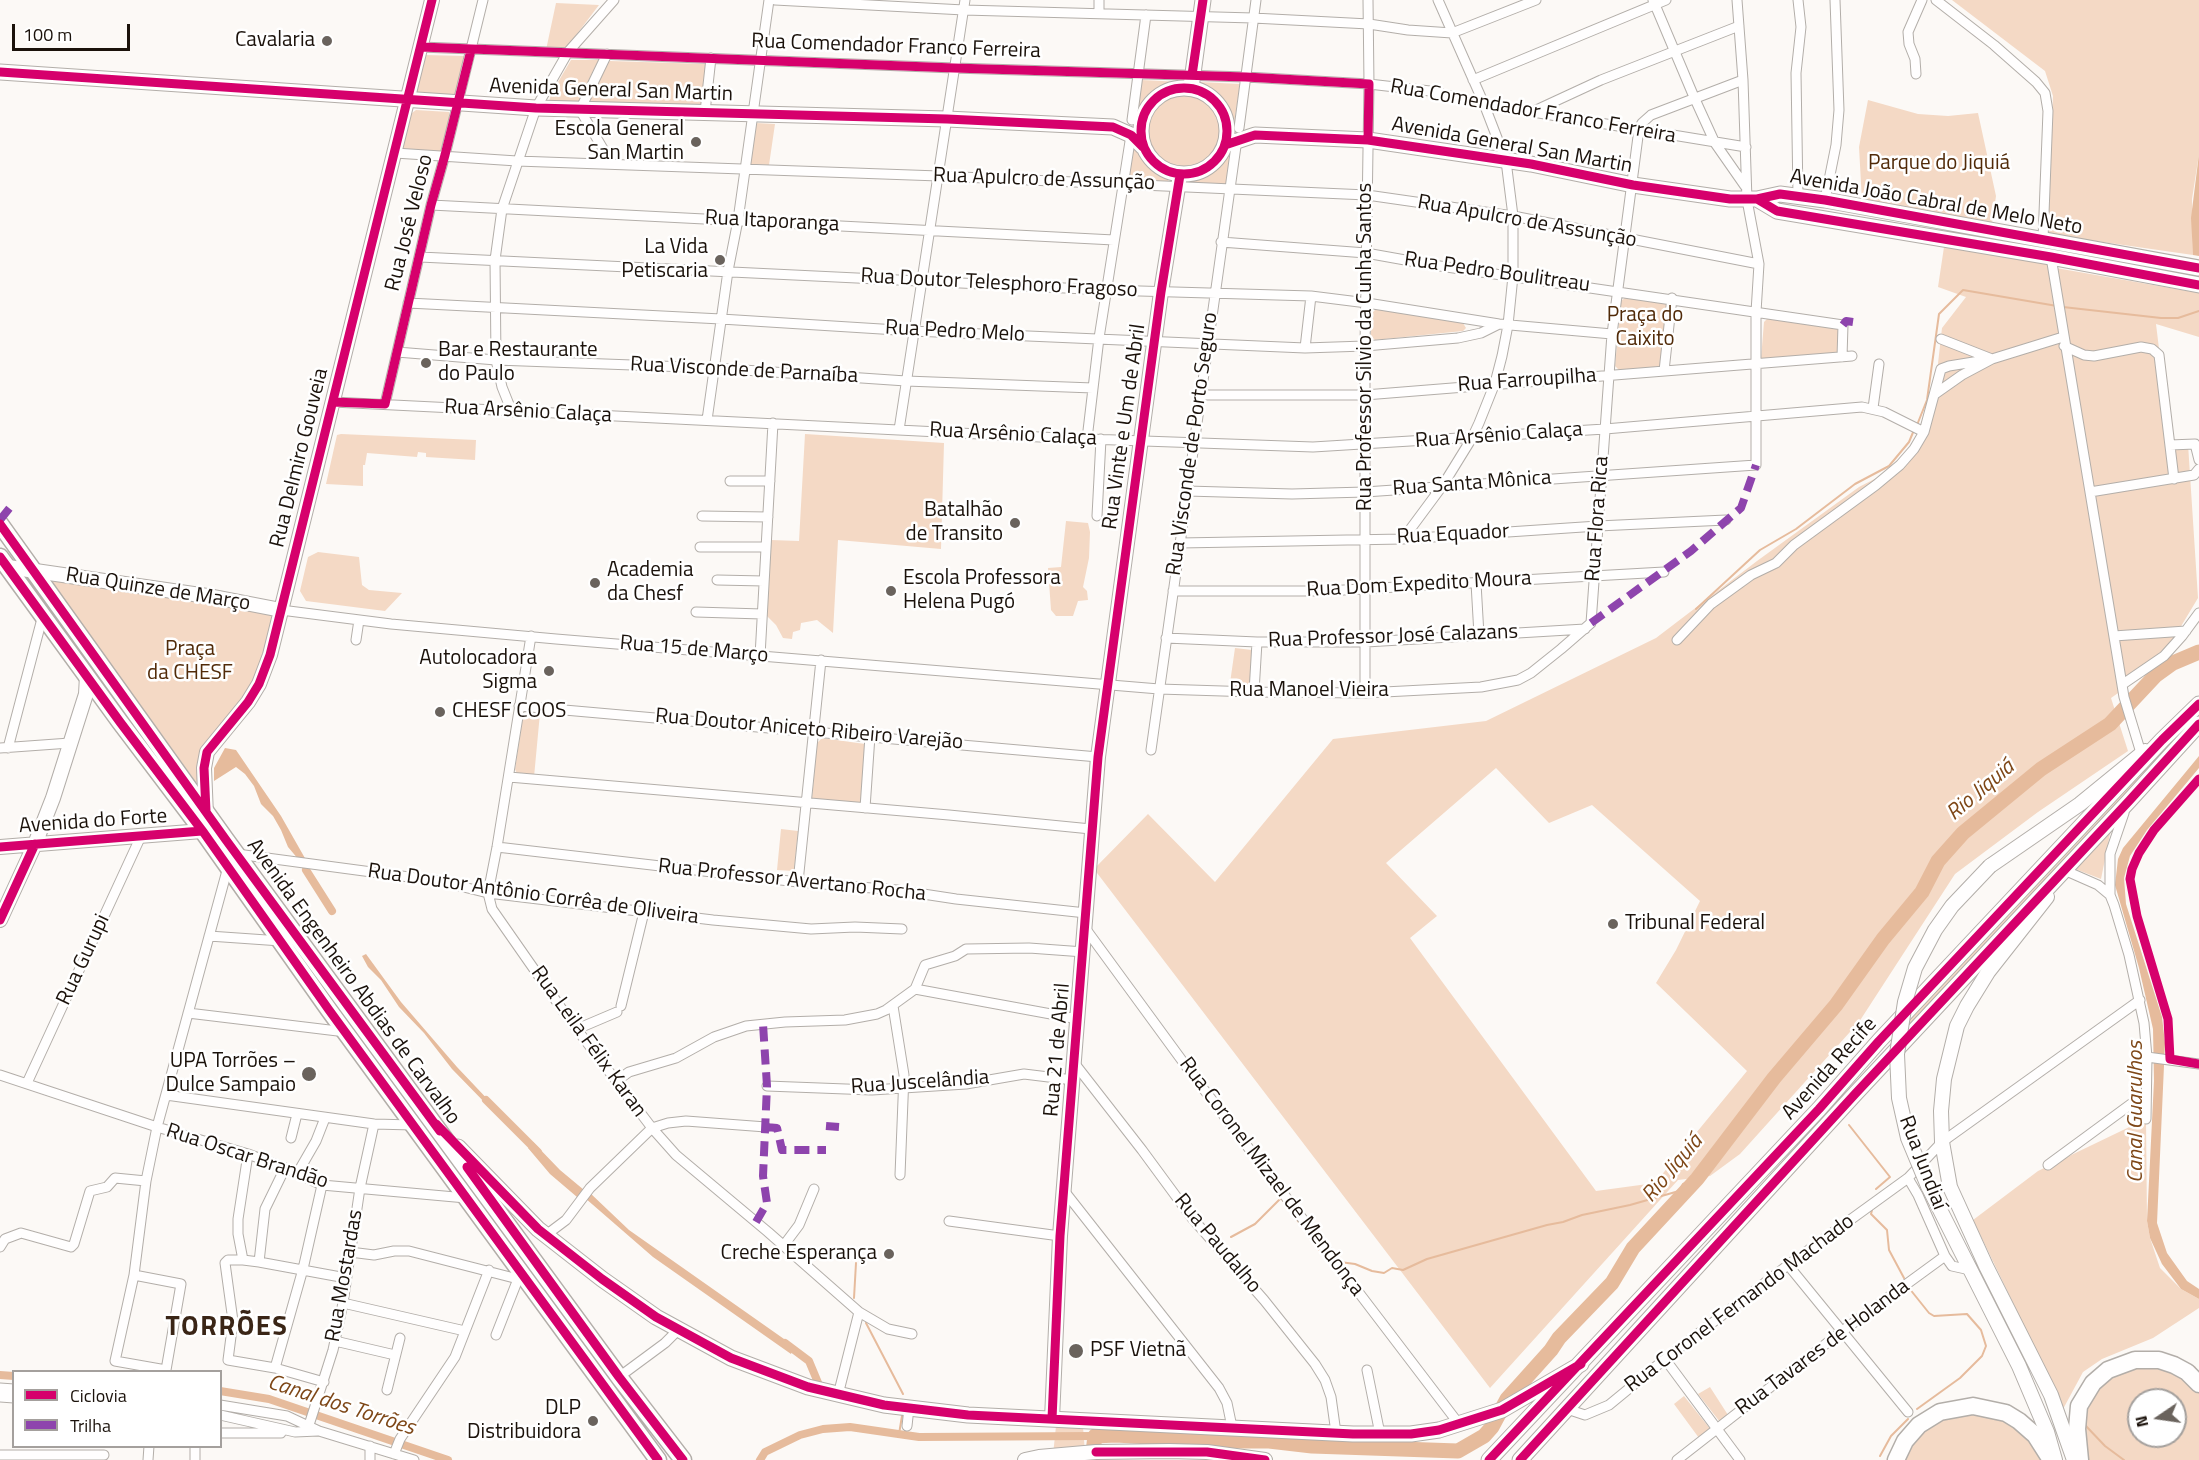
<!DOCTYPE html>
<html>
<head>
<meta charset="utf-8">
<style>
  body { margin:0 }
  #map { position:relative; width:2199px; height:1460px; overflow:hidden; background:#fcf9f6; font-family:"Titillium Web",sans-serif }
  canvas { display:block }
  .legend { position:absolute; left:12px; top:1370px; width:210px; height:78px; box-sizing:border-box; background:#fff; border:2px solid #a4a09d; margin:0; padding:8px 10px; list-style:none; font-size:18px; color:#1b120b }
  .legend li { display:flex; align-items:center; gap:12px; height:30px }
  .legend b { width:30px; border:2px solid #a4a09d }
  .north { position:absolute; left:2127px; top:1388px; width:60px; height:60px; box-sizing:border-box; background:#fff; border:2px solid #a4a09d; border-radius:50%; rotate:257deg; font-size:16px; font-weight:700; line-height:24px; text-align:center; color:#1b120b }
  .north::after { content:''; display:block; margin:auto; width:21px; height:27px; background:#6a635d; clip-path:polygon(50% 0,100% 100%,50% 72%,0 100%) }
  .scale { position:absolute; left:12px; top:24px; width:118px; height:27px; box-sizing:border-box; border:3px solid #1b120b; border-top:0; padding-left:8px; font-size:18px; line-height:21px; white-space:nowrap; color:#1b120b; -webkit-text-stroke:4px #fff; paint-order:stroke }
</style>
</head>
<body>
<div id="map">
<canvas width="2199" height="1460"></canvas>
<ul class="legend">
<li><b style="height:8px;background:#d6006c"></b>Ciclovia</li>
<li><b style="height:8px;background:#8e44ad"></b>Trilha</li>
</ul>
<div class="north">N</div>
<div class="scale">100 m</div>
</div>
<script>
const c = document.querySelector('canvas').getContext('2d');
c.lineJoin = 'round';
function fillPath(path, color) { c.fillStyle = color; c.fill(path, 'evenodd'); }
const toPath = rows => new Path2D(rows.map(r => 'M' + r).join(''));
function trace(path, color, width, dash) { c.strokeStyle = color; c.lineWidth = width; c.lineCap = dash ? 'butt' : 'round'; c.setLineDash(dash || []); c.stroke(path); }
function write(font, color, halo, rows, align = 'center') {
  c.font = font + ' "Titillium Web",sans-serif'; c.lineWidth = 5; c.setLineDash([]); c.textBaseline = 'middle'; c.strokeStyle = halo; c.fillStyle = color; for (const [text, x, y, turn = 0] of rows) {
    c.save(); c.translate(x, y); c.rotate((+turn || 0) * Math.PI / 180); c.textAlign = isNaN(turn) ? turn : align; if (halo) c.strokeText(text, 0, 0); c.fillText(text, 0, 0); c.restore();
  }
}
fillPath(toPath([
  [1952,0,2199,0,2199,154,2192,199,2193,255,2047,234,2053,96,2045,71],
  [556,3,599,5,564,51,546,50],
  [425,55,465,56,455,96,415,95],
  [571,60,598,60,599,63,578,103,549,102,551,94],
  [610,61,705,64,707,65,702,108,592,102,590,99,607,63],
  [1141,80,1183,82,1183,83,1159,91,1149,100,1137,116],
  [1199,82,1240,84,1234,124,1221,100,1206,89,1198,85],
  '1148 131a37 37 0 1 1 74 0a37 37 0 1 1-74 0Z',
  [1868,100,1918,114,1948,116,1978,113,1996,196,1992,224,1862,201,1859,147],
  [416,110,449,112,450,118,441,153,401,151,408,116],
  [756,123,775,124,769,165,749,164],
  [1137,144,1151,166,1169,178,1168,181,1129,180,1133,146],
  [1231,146,1226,185,1186,182,1187,179,1202,176,1215,168,1224,159],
  [1944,247,2049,262,2056,268,2199,293,2199,337,2156,324,2170,439,2188,444,2198,598,2168,648,2131,684,2111,698,2128,751,2038,812,1955,874,1859,1022,1740,1154,1710,1176,1678,1180,1490,1388,1094,869,1148,814,1215,882,1333,739,1486,721,1656,638,1757,561,1859,487,1894,469,1916,442,1935,390,1942,328,1966,297,1938,287],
  [1496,768,1549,823,1592,805,1700,901,1676,950,1656,983,1747,1071,1655,1183,1596,1191,1410,938,1437,916,1386,863],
  [1626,297,1672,304,1665,366,1619,370,1615,366,1621,301],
  [1376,309,1463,323,1466,328,1463,331,1375,340,1371,336,1371,314],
  [1768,318,1840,329,1840,354,1761,359,1764,322],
  [341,434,476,440,475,460,426,457,426,453,418,452,417,457,367,453,365,465,363,465,363,486,326,484,337,435],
  [805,434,944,443,941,549,838,540,833,633,817,620,801,623,800,630,793,632,792,639,783,638,776,625,767,616,771,540,799,541],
  [1066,521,1088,523,1090,532,1089,558,1083,587,1087,591,1088,600,1078,601,1073,616,1056,616,1051,610,1048,568,1061,567],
  [318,552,359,557,362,585,369,590,402,593,385,611,306,601,300,591,308,557],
  [55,579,275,610,264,657,251,686,232,713,200,782,196,782,53,584,53,581],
  [1235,648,1252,650,1251,688,1229,690],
  [2199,709,2199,716,1903,1035,1907,1015],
  [528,712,540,713,534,777,517,774,515,769,523,716],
  [822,738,865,744,861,804,814,800,812,798,817,743],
  [2119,814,2110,834,2101,879,2070,867],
  [781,829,798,831,794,871,777,870],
  [2146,1119,2147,1221,2150,1238,2160,1268,2181,1289,2199,1299,2199,1308,2153,1338,2102,1359,2083,1372,2062,1411,2017,1311,1973,1220,2038,1171],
  [2134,1366,2195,1366,2199,1372,2199,1460,2074,1460,2070,1409,2085,1398,2102,1378],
  [2139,1400,2175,1400,2175,1436,2139,1436],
  [1710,1387,1728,1415,1720,1422,1698,1394],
  [1684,1396,1711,1430,1699,1438,1674,1404],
  [1948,1410,2006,1413,2051,1460,1897,1460,1918,1421],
  [1056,1426,1083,1427,1085,1452,1053,1455]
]), '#f4d9c5');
fillPath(toPath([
  [2199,154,2199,256,2193,255,2191,218],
  [225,748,236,750,281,816,306,860,299,860,288,847,281,830,273,816,261,804,254,786,245,774,236,767,214,781,214,768],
  [2199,756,2199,768,2147,830,2130,856,2124,878,2126,904,2162,1017,2165,1043,2157,1223,2167,1253,2187,1281,2199,1289,2199,1299,2181,1289,2162,1264,2150,1238,2147,1221,2154,1081,2153,1029,2139,968,2115,885,2118,859,2123,848],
  [366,954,401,1002,457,1067,493,1105,492,1110,452,1069,424,1033,399,1007,381,980,368,967,362,956],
  [533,1142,560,1170,584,1190,577,1197,550,1174,528,1148],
  [589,1192,629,1230,794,1346,791,1354,653,1257,585,1198]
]), '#e6bb9c');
trace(toPath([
  [2063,307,2161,318,2178,318,2199,311],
  [1917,425,1927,400,1939,314,1963,290,2057,306],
  [1696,609,1760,550,1796,529,1855,484,1889,466,1909,442,1914,430],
  [1849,1125,1890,1177,1876,1189],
  [1872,1210,1871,1214,1887,1230,1889,1250,1904,1278],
  [1231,1237,1255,1224,1281,1198,1323,1255,1326,1256],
  [1340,1262,1355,1264,1372,1271,1384,1273,1392,1268,1403,1270,1427,1259,1547,1225,1563,1222,1582,1215,1630,1205,1679,1191,1683,1184,1697,1179],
  [1909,1288,1929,1313,1934,1316,1967,1314,1981,1330,1986,1346,1982,1356,1960,1378,1917,1409],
  [854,1298,856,1263],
  [866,1323,903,1394],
  [2085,1425,2105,1446,2124,1460],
  [899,1434,902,1416],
  [1880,1456,1891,1436,1908,1419]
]), '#e6bb9c', 2);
trace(toPath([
  [306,870,332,911],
  [486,1100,538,1152],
  [785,1343,809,1361,819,1385],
  [0,1375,14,1376],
  [220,1391,269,1399,448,1460],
  [760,1460,765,1452,800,1435,823,1429,850,1427,919,1437,1095,1436]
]), '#e6bb9c', 8);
trace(toPath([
  [1092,1460,1095,1436,1116,1435,1217,1441,1269,1441,1312,1446,1458,1451,1484,1436,1492,1427,1507,1399,1551,1350,1559,1338,1612,1283,1633,1248,1697,1179,1774,1078,1836,1005,1883,939,1922,892,1938,861,1963,833,2041,769,2110,724,2155,676,2173,663,2199,652]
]), '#e6bb9c', 15);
const street = toPath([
  [775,0,964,10,1253,18,1369,24,1408,30,1452,33,1536,0],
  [1653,0,1694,97,1715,143,1745,186],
  [1936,0,1994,45,2036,82,2045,93,2048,111,2043,239],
  [1099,13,1099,0],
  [421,47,954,68,1246,77,1369,84,1430,91,1484,104,1746,147],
  [607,54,580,110,612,164],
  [1916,74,1915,59,1909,44,1908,32,1922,0],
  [1473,80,1666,0],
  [1534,111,1601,80,1739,26],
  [705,112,711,58],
  [1132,120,1146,15],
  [1239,128,1256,0],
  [395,153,517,161,939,176,1367,195,1513,216,1759,264],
  [1798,196,1796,73,1801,27,1798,0],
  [1825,200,1836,145,1839,110,1835,0],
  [431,205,1114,240],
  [1221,242,1366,253,1433,265,1843,325,1842,357],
  [420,257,1106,290,1311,296,1367,303,1499,324,1612,334],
  [2051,257,2124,697,2141,753],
  [408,303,721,319,913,331,1305,348,1365,346,1458,338,1481,333,1499,324],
  [1941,339,1992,359],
  [2064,346,2084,355,2094,356,2141,347,2152,349,2159,355,2174,479],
  [1305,348,1311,296],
  [397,352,496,360,714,368,906,381,1093,388],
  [1664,371,1672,298],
  [1935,394,1962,375,1992,359,2063,337],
  [1201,395,1365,395,1852,356],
  [333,402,1060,438,1313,447,1605,429,1862,407,1884,412,1924,432],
  [385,404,431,205,445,155,483,0],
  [1873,408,1879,364],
  [512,412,502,387,496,360,495,260,502,209,536,108,568,52,614,0],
  [707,420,728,271,738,220,769,0],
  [899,430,965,0],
  [1087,439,1099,338,1131,135],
  [2170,445,2195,444,2199,460],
  [730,481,770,481],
  [1187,491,1292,494,1365,492,1756,465,1756,312,1759,264,1747,200,1743,80,1737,0],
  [2090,492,2194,475,2199,469],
  [702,516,768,517],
  [1097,516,1101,439],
  [1403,539,1443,485,1472,438,1479,423,1495,383,1502,356,1508,325,1513,276,1513,216,1506,161,1484,104,1438,0],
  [1180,543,1403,539,1598,526,1726,520],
  [700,547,766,547],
  [717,580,764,581],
  [1476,583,1479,635],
  [1173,591,1326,591,1664,572],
  [281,610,391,624,556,639,1159,689,1254,692,1365,693,1481,687,1518,680,1531,673,1561,649,1591,623,1612,334,1639,129,1642,123,1651,115,1743,80],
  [696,612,762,614],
  [531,636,497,847,488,893,492,909,566,1015,652,1128,676,1155,768,1232,859,1312,888,1329,912,1334],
  [2114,636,2186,631],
  [1166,638,1257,642,1366,642,1585,629],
  [356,640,359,620],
  [1677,640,1711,604,1751,575,1776,563,1794,545,1876,485,1900,465,1914,449,1924,432,1941,369,1949,366,1992,359],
  [760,656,773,423],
  [2123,684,2164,656,2182,636,2199,613],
  [1254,692,1257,642],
  [1365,693,1365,346,1369,84,1368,0],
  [519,706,1098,757],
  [0,748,70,743],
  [8,748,43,615],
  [1151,750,1237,139],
  [509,777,949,815,1091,829],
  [865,808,870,736],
  [497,847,798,882,897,890,956,899,1086,913],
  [237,854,439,881,488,893,713,920,811,929,855,927,902,929],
  [2064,870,2098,885,2110,895,2114,905,2129,955,2144,1023,2147,1057,2146,1119],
  [798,882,821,660],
  [2110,895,2110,854,2124,813],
  [1085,928,1186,1066,1459,1424],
  [209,936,281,941],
  [915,989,1078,1019],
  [621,1006,644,912],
  [893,1006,904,1075,900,1175],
  [188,1013,346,1032],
  [577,1029,617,1012],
  [2147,1057,2199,1064],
  [1075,1064,1142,1150,1192,1218,1264,1300,1315,1364,1325,1380,1331,1397,1336,1433],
  [0,1075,157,1127,248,1154,285,1168,322,1185,466,1198],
  [616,1081,629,1072,676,1058,714,1037,746,1026,785,1022,845,1020,877,1014,886,1010,915,989,925,965,955,956,966,949,1029,948,1084,952],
  [27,1083,141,836],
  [767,1086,872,1090,966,1084,1024,1074,1073,1080],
  [166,1095,374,1124,413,1125],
  [291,1138,297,1114],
  [2048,1165,2146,1093],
  [297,1174,316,1141,325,1118],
  [1908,1178,1918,1195,1945,1256],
  [1065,1192,1219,1388,1227,1403,1232,1427],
  [949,1221,1060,1236],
  [546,1235,566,1220,590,1188,652,1128,668,1123,686,1121,766,1127],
  [784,1245,799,1225,814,1189],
  [0,1247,5,1239,21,1233,71,1247,74,1244,90,1191,107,1187,115,1178,146,1181],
  [350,1252,374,1255,394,1251,409,1251,518,1279,522,1274],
  [243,1260,238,1234,238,1219,248,1154],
  [259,1262,265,1209,285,1168],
  [1788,1265,1908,1412],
  [134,1275,181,1284,166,1370,115,1361,134,1275,146,1181,157,1127,228,867],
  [343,1303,465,1331],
  [496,1335,518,1279],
  [335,1341,395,1355],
  [1665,1359,1740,1460],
  [275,1368,303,1269,322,1185],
  [1367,1370,1380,1434],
  [619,1377,665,1343,679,1329],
  [324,1382,275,1368,228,1360,233,1321,225,1263,228,1260,243,1260,259,1262,346,1278],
  [0,1388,14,1389],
  [387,1390,400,1338],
  [838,1395,859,1312],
  [0,1397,14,1398],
  [220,1405,287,1416,319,1431,414,1460],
  [1567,1409,1585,1415,1609,1405,1665,1359,1788,1265,1908,1178,1942,1142,2140,1000],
  [220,1415,295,1432,318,1431],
  [309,1425,333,1350,343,1303,360,1188,374,1124],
  [907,1426,909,1408],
  [220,1433,281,1433],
  [394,1454,400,1439,455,1357,489,1270],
  [0,1455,104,1455],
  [148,1460,149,1446],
  [195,1460,195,1446],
  [370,1460,370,1446],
  [1677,1460,1841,1332,1945,1256,1952,1266,1970,1270]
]);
const secondary = toPath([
  [8,567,214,597,281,610],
  [0,847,202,831,206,815,204,768,207,752,248,702,259,684,270,655,432,0],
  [1990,866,2080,804,2145,751],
  [2047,897,1988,972,1967,1006,1957,1026,1944,1079,1941,1111,1942,1142,1950,1187,1986,1266,2051,1395,2074,1460],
  [0,920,35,844,53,798,86,694,87,676],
  [1928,1186,2019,1366,2047,1432,2055,1460],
  [1052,1419,1060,1236,1098,757,1161,292,1180,175],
  [1025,1460,1039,1457,1096,1452,1169,1451,1207,1452,1265,1460]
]);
const primary = toPath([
  [0,72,536,108,947,119,1113,127,1131,135,1143,147],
  '1141 131a43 43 0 1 1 86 0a43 43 0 1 1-86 0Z',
  [1191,88,1203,0],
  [1225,145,1255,135,1368,140,1531,164,1633,185,1730,199,1757,199,1780,194,1825,200,2199,268],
  [1757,199,1777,211,2051,257,2199,285],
  [458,1147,538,1229,602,1279,656,1317,731,1358,808,1387,884,1405,968,1415,1353,1434,1411,1434,1439,1430,1502,1410,1581,1364],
  [1489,1460,1819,1109,1879,1041,2162,740,2199,704],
  [1520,1460,1856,1093,2129,801,2199,724]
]);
const highway = toPath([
  [0,524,226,840,619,1377,683,1460],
  [0,557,120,722,204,833,329,1010,658,1460],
  [1896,1460,1905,1441,1919,1425,1940,1412,1973,1406,2006,1413,2019,1421,2035,1435,2051,1460],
  [2080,1460,2077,1429,2079,1406,2093,1383,2108,1370,2135,1360,2159,1360,2174,1365,2187,1372,2199,1384]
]);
trace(street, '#b3aea9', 11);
trace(secondary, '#b3aea9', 16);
trace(primary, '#b3aea9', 17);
trace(highway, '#b3aea9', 19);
trace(street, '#fffefe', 9);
trace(secondary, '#fffefe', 14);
trace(primary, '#fffefe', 15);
trace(highway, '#fffefe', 16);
const secondaryBridge = toPath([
  [1928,1186,1908,1138,1899,1098,1897,1054,1905,1002,1915,968,1935,930,1952,906,1990,866]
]);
trace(secondaryBridge, '#b3aea9', 16, []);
trace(secondaryBridge, '#fffefe', 14);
trace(toPath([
  [1843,325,1846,321,1853,322],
  [0,520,12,505],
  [1591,623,1691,551,1741,508,1756,465],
  [826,1126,839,1127],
  [766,1127,777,1128,782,1150,826,1150],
  [756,1222,767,1203,763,1176,767,1086,763,1024]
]), '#8e44ad', 8, [15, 8]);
trace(toPath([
  [421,47,954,68,1246,77,1369,84,1368,140],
  [0,72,536,108,947,119,1113,127,1131,135,1143,147],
  [1192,75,1203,0],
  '1141 131a43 43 0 1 1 86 0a43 43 0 1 1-86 0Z',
  [1225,145,1255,135,1368,140,1531,164,1633,185,1730,199,1757,199,1780,194,1825,200,2199,268],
  [1757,199,1777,211,2051,257,2199,285],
  [333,402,385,404,431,205,445,155,471,50],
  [0,524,226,840,440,1131],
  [0,557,120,722,204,833,329,1010,658,1460],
  [2199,779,2154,830,2139,853,2132,869,2130,879,2137,916,2168,1019,2170,1059,2199,1064],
  [206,811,204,768,207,752,248,702,259,684,270,655,432,0],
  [0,847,202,831],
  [0,920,35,844],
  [436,1124,538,1229,602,1279,656,1317,731,1358,808,1387,884,1405,968,1415,1353,1434,1411,1434,1439,1430,1502,1410,1581,1364],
  [467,1167,619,1377,683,1460],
  [1052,1419,1060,1236,1098,757,1161,292,1180,175],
  [1096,1452,1207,1452,1265,1460],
  [1489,1460,1819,1109,1879,1041,2162,740,2199,704],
  [1520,1460,1856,1093,2129,801,2199,724]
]), '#d6006c', 9);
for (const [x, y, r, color] of [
  [327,41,6,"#6a635d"],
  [696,142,6,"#6a635d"],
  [720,260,6,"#6a635d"],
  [426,363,6,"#6a635d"],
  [1015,523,6,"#6a635d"],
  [595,583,6,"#6a635d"],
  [891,591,6,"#6a635d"],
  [549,671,6,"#6a635d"],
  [440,712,6,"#6a635d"],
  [1613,924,6,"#6a635d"],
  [309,1074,8,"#6a635d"],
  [889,1254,6,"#6a635d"],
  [1076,1351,8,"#6a635d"],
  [593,1421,6,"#6a635d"]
]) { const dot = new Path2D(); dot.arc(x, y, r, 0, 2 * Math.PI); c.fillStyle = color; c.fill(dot); trace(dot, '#fff', 2); }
write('21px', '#1b120b', '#fff', [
  ["Cavalaria",315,41],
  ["Escola General",684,130],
  ["San Martin",684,154],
  ["La Vida",708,248],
  ["Petiscaria",708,272],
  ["Bar e Restaurante",438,351,"left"],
  ["do Paulo",438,375,"left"],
  ["Batalhão",1003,511],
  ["de Transito",1003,535],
  ["Academia",607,571,"left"],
  ["da Chesf",607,595,"left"],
  ["Escola Professora",903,579,"left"],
  ["Helena Pugó",903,603,"left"],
  ["Autolocadora",537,659],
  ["Sigma",537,683],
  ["CHESF COOS",452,712,"left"],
  ["Tribunal Federal",1625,924,"left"],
  ["UPA Torrões –",296,1062],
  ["Dulce Sampaio",296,1086],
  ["Creche Esperança",877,1254],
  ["PSF Vietnã",1090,1351,"left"],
  ["DLP",581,1409],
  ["Distribuidora",581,1433]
], 'right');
write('21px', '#1b120b', '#fff', [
  ["Rua Comendador Franco Ferreira",896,47,2],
  ["Avenida General San Martin",611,91,2],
  ["Rua Comendador Franco Ferreira",1533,112,10],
  ["Avenida General San Martin",1512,146,10],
  ["Rua Apulcro de Assunção",1044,180,2],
  ["Avenida João Cabral de Melo Neto",1936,203,10],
  ["Rua Itaporanga",772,222,3],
  ["Rua Apulcro de Assunção",1527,222,10],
  ["Rua José Veloso",410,223,-76],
  ["Rua Pedro Boulitreau",1497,273,8],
  ["Rua Doutor Telesphoro Fragoso",999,284,3],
  ["Rua Pedro Melo",955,332,3],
  ["Rua Professor Silvio da Cunha Santos",1366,347,-90],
  ["Rua Visconde de Parnaíba",744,371,3],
  ["Rua Farroupilha",1527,381,-4],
  ["Rua Arsênio Calaça",528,412,3],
  ["Rua Vinte e Um de Abril",1125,427,-82],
  ["Rua Arsênio Calaça",1013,435,3],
  ["Rua Arsênio Calaça",1499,436,-4],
  ["Rua Visconde de Porto Seguro",1193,444,-82],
  ["Rua Delmiro Gouveia",300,458,-76],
  ["Rua Santa Mônica",1472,484,-4],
  ["Rua Flora Rica",1598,519,-86],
  ["Rua Equador",1453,535,-3],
  ["Rua Dom Expedito Moura",1419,585,-3],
  ["Rua Quinze de Março",158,590,9],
  ["Rua Professor José Calazans",1393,637,-2],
  ["Rua 15 de Março",694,650,5],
  ["Rua Manoel Vieira",1309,691],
  ["Rua Doutor Aniceto Ribeiro Varejão",809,730,5],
  ["Avenida do Forte",93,822,-4],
  ["Rua Professor Avertano Rocha",792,881,6],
  ["Rua Doutor Antônio Corrêa de Oliveira",533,895,8],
  ["Rua Gurupi",84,960,-65],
  ["Avenida Engenheiro Abdias de Carvalho",353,982,54],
  ["Rua Leila Félix Karan",588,1042,54],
  ["Rua 21 de Abril",1058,1050,-85],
  ["Avenida Recife",1830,1069,-48],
  ["Rua Juscelândia",920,1083,-4],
  ["Rua Oscar Brandão",247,1157,18],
  ["Rua Jundiaí",1922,1163,69],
  ["Rua Coronel Mizael de Mendonça",1271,1177,53],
  ["Rua Paudalho",1217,1244,50],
  ["Rua Mostardas",345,1276,-80],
  ["Rua Coronel Fernando Machado",1740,1304,-37],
  ["Rua Tavares de Holanda",1823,1348,-37]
]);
write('21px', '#512a08', '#fff', [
  ["Parque do Jiquiá",1939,164],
  ["Praça do",1645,316],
  ["Caixito",1645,340],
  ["Praça",190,650],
  ["da CHESF",190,674]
]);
write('italic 22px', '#7e4717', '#fff', [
  ["Rio Jiquiá",1981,791,-40],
  ["Canal Guarulhos",2137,1112,-90],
  ["Rio Jiquiá",1673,1169,-50],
  ["Canal dos Torrões",341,1406,18]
]);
c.letterSpacing = '1.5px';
write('bold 27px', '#3a2516', '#fff', [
  ["TORRÕES",227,1328]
]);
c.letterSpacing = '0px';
</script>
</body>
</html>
